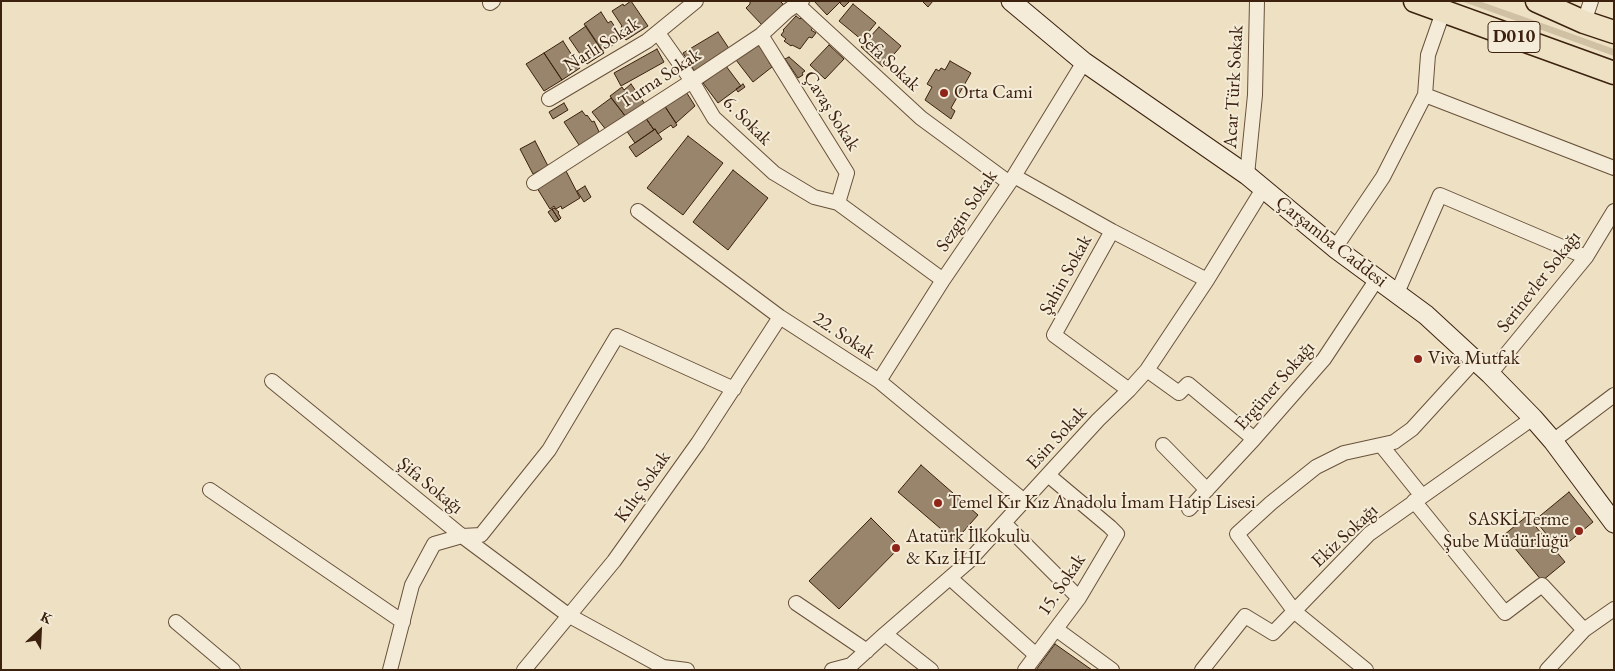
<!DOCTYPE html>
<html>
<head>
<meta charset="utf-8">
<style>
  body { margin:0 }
  #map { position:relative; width:1615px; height:671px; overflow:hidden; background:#eee1c3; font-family:"EB Garamond",serif }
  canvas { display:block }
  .frame { position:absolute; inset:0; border:2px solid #3b210e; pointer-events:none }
  .north { position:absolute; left:15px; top:606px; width:50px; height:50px; -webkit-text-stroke:4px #f4ecd8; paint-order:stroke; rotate:25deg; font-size:14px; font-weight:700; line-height:20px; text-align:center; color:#3b210e }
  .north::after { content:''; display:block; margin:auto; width:18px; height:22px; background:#3b210e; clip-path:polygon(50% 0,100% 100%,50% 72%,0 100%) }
</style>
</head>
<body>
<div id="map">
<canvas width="1615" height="671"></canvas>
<div class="frame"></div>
<div class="north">K</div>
</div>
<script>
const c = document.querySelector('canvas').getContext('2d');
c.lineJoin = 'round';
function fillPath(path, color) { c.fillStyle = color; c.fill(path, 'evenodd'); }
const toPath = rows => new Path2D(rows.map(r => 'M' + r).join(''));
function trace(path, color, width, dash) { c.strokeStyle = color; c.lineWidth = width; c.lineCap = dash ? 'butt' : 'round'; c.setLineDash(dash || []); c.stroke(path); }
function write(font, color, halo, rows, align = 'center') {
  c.font = font + ' "EB Garamond",serif'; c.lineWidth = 4; c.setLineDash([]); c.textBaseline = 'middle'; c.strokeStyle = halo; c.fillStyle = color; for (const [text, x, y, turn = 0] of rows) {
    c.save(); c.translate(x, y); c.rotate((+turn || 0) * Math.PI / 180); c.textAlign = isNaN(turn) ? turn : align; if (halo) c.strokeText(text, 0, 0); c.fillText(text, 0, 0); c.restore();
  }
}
fillPath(toPath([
  [1461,1,1479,1,1564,31,1614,49,1614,56]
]), '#d0c0a4');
const building = toPath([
  [631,1,648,26,626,40,620,31,623,30,621,27,622,26,612,11,623,4,624,6,631,1],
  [750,1,780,1,783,4,762,25,746,8,750,4,750,1],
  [814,1,841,1,827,15,814,1],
  [841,1,850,1,844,7,840,3,841,1],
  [922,1,933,1,928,7,922,1],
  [853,4,876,23,862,40,839,21,853,4],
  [601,12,608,23,611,21,617,30,614,32,620,41,602,51,584,24,601,12],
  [796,16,800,19,801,18,813,28,811,30,816,33,812,38,809,37,800,49,792,45,791,46,784,41,786,39,781,35,784,31,783,30,796,16],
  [586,26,604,53,587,64,569,38,586,26],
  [879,27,901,46,883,67,861,47,879,27],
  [718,32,730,50,695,72,683,53,718,32],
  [563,41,580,68,562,80,544,53,563,41],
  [757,43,770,61,769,62,772,67,753,82,736,60,757,43],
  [829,45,844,59,825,79,810,65,829,45],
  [657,49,664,62,621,86,614,73,657,49],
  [544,53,562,80,544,91,526,64,544,53],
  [789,57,805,71,802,73,803,75,798,78,785,59,789,57],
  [950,61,971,73,951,108,955,111,951,119,925,100,932,87,927,84,936,69,939,71,941,68,945,70,950,61],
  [726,66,741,86,718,103,703,83,726,66],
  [631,84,645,104,626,117,610,96,622,87,624,90,631,84],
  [743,84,745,87,738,92,736,89,743,84],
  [685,90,695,106,676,123,664,105,685,90],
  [611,98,626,117,607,131,592,112,611,98],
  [564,103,568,110,553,119,549,112,564,103],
  [664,105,677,125,673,128,671,125,658,134,655,129,654,130,645,117,664,105],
  [582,111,586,116,587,115,592,122,594,121,601,136,581,148,564,122,582,111],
  [645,117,654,130,635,143,626,130,645,117],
  [655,129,662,139,636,157,629,147,655,129],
  [688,136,723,163,683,215,647,188,688,136],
  [535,141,548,166,533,174,520,149,535,141],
  [733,170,768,198,728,250,693,222,733,170],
  [566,171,580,198,562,209,561,206,556,209,554,206,550,209,537,188,566,171],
  [585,186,591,197,584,202,577,191,585,186],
  [554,208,559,212,558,213,561,218,559,220,552,209,554,208],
  [552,209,559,220,555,222,548,212,552,209],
  [921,465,978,515,955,541,898,492,921,465],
  [1569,492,1593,522,1559,550,1535,520,1569,492],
  [1527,516,1565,562,1542,581,1504,535,1527,516],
  [871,518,900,547,839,609,809,581,871,518],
  [1055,644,1092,670,1036,670,1055,644]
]);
fillPath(building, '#98856c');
trace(building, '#3b210e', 1);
const minor = toPath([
  [794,1,921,118,1008,182],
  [490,3,493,1],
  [1584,22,1591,1],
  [658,33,692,81,714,118,774,173,814,197,838,203],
  [761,35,847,173,838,203,943,280],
  [1425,95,1614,168],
  [549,99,647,41,696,1],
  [1247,175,1255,95,1257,1],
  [1014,176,1112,231,1207,280],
  [534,183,692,81,761,35,787,11,802,1],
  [638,211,780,317,879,381,1024,501],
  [1112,231,1054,335,1129,390],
  [1335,248,1383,177,1425,95,1428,55,1443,12],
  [1397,293,1440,195,1586,257],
  [1147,370,1179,393,1188,384,1254,439],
  [1490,374,1586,257,1614,211],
  [272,381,462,536,568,615,663,667,687,670],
  [879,381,943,280,1014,176,1084,62],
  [1553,441,1614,395],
  [1163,445,1207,490],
  [1381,445,1422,496],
  [210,490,403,622],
  [1414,501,1505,613,1542,585,1584,630],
  [1189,509,1254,439,1324,359,1377,279],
  [1004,523,1079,598],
  [950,578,1036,655],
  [796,603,867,651],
  [176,622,233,670],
  [1056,629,1112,670],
  [885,634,931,670],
  [390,670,412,585,434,544,462,536,481,535,549,450,617,336,734,389],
  [524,670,614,561,698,443,780,317],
  [832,670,851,665,885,634,968,562,1098,420,1129,390,1147,370,1207,280,1263,189],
  [1025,670,1079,598,1117,534,1110,527,1048,475],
  [1202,670,1245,616,1273,633,1369,534,1533,418],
  [1366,670,1295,612,1237,534,1271,503,1316,467,1344,453,1394,442,1412,429,1475,360],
  [1547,670,1584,630,1614,609]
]);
const secondary = toPath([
  [1011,1,1084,62,1247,175,1335,248,1426,315,1490,374,1533,418,1553,441,1614,523]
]);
const trunk = toPath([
  [1415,1,1614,73],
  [1537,1,1584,22,1614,32]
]);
trace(minor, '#68513b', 16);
trace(secondary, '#3b210e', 21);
trace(trunk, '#3b210e', 25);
trace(minor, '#f4ecd8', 14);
trace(secondary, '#f4ecd8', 19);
trace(trunk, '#eee1c3', 22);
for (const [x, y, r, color] of [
  [944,93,5,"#8f2418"],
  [1418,359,5,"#8f2418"],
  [938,503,5,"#8f2418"],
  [1579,531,5,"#8f2418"],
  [896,548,5,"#8f2418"]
]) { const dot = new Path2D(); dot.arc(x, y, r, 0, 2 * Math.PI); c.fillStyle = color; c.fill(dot); trace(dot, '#f4ecd8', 2); }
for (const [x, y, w] of [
  [1514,37,52]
]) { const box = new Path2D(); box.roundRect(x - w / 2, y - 15.5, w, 31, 4); c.fillStyle = '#f4ecd8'; c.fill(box); trace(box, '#3b210e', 1); }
write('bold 18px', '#3b210e', null, [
  ["D010",1514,37]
]);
write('19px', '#3b210e', '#f4ecd8', [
  ["Narlı Sokak",602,45,-32],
  ["Sefa Sokak",889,62,43],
  ["Turna Sokak",660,79,-33],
  ["Acar Türk Sokak",1234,87,-87],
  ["Çavaş Sokak",831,111,58],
  ["6. Sokak",747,121,45],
  ["Sezgin Sokak",967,211,-56],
  ["Çarşamba Caddesi",1331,242,38],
  ["Şahin Sokak",1066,275,-61],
  ["Serinevler Sokağı",1539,282,-52],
  ["22. Sokak",844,336,33],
  ["Ergüner Sokağı",1275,386,-49],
  ["Esin Sokak",1057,438,-47],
  ["Şifa Sokağı",430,486,39],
  ["Kılıç Sokak",643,487,-55],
  ["Ekiz Sokağı",1345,536,-43],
  ["15. Sokak",1062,585,-56]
]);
write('19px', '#3b210e', '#f4ecd8', [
  ["Orta Cami",954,93],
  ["Viva Mutfak",1428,359],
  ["Temel Kır Kız Anadolu İmam Hatip Lisesi",948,503],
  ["SASKİ Terme",1569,520,"right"],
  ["Şube Müdürlüğü",1569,542,"right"],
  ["Atatürk İlkokulu",906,537],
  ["& Kız İHL",906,559]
], 'left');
</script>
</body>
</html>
